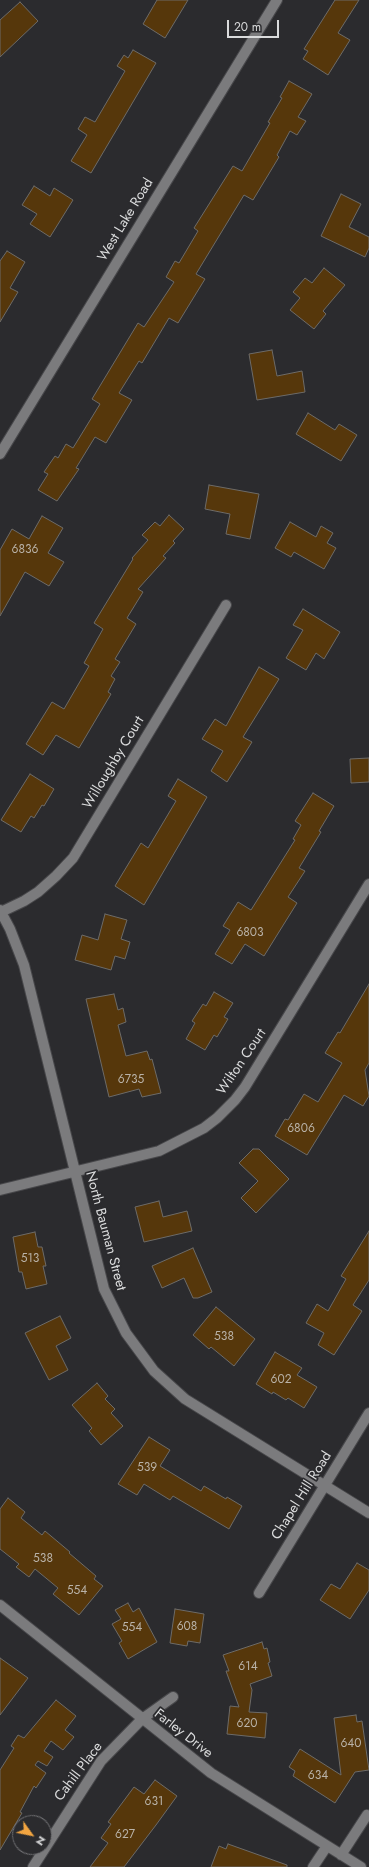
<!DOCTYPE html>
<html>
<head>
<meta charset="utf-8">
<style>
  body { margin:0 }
  #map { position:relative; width:369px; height:1867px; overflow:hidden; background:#2b2b2e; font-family:Jost,sans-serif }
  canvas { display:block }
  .north { position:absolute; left:12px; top:1815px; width:40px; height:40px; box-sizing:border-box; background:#2b2b2e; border:1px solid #717174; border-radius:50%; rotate:123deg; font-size:11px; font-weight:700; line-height:16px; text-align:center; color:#dadbdc }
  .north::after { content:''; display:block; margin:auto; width:14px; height:18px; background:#f2a541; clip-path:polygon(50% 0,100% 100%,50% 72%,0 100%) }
  .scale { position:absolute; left:227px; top:20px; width:52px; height:18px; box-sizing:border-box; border:2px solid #dadbdc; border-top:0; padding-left:5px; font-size:12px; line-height:14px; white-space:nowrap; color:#dadbdc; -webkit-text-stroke:3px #2b2b2e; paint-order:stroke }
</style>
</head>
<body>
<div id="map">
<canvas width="369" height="1867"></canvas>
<div class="north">N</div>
<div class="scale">20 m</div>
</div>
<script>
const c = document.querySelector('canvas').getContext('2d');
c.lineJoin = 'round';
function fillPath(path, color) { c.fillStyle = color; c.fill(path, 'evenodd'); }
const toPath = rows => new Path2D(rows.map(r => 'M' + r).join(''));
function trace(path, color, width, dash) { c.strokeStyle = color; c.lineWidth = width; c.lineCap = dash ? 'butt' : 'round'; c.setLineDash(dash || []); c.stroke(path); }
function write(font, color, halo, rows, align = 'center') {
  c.font = font + ' Jost,sans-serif'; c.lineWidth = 3.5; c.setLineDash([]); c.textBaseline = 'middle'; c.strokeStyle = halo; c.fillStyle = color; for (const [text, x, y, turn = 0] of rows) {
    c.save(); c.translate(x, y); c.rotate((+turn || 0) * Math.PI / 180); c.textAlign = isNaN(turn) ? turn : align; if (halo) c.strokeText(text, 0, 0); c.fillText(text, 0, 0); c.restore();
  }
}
const building = toPath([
  [157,0,188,0,165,38,143,24,157,0],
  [335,0,359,0,338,33,350,40,328,75,303,59,308,51,304,49,335,0],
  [20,2,38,21,0,57,0,20,20,2],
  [133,50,156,63,91,173,71,161,87,135,78,129,85,117,95,122,125,71,117,66,124,55,128,58,133,50],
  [289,81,312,94,298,117,306,121,297,135,290,131,277,155,279,157,253,200,244,195,196,274,205,279,178,323,169,318,142,363,139,361,119,393,132,400,106,443,95,437,76,468,79,469,57,501,38,490,48,474,44,472,55,456,58,458,66,444,73,448,100,404,92,399,138,323,144,327,174,282,166,277,175,261,179,263,198,231,194,228,233,166,242,171,270,123,268,122,282,98,280,97,289,81],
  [34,186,50,196,54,188,73,200,50,237,30,224,37,214,22,205,34,186],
  [341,194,361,204,349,227,369,237,369,248,365,257,321,236,341,194],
  [7,251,25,262,10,288,18,292,0,322,0,261,7,251],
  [324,268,345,285,323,311,326,314,314,329,290,310,300,298,293,292,305,278,312,283,324,268],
  [272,350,277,376,302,371,305,392,257,400,249,354,272,350],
  [308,413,335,430,339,424,357,435,341,461,296,434,308,413],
  [209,485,259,494,250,539,226,534,230,514,205,509,209,485],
  [169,515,184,529,173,541,175,543,163,556,166,558,138,589,143,592,127,618,136,624,115,659,120,662,111,676,115,679,108,692,111,694,79,748,56,735,43,755,26,744,52,702,64,709,89,666,84,663,103,629,94,623,133,559,132,558,148,540,142,535,155,522,160,526,169,515],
  [42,516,63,528,48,553,64,562,49,586,25,572,0,616,0,550,12,529,29,539,42,516],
  [290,522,316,537,321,526,333,533,327,543,336,548,324,569,294,552,291,557,275,548,290,522],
  [303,609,340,632,324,659,316,653,306,670,286,658,303,630,293,625,303,609],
  [259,667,279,679,243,737,252,742,227,782,211,771,223,751,202,739,215,719,226,726,259,667],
  [369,758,369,782,351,783,350,759,369,758],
  [30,774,54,789,44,806,42,805,34,818,31,816,21,832,1,820,30,774],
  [178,779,207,797,144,905,115,886,141,843,148,848,176,801,168,796,178,779],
  [313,793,334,806,319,831,321,832,299,868,305,871,288,897,297,903,264,956,245,944,232,964,215,954,230,930,223,926,238,902,251,910,295,840,293,839,301,825,295,821,313,793],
  [105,914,127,920,121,939,130,942,125,959,115,956,111,970,75,960,82,935,98,940,105,914],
  [369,984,369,1063,365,1070,369,1096,363,1106,344,1095,307,1155,275,1136,285,1119,288,1120,304,1094,318,1102,342,1063,325,1053,338,1032,340,1033,369,984],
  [214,992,233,1003,224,1017,228,1019,217,1037,214,1035,205,1050,186,1039,195,1023,192,1021,203,1004,206,1006,214,992],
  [114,994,118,1010,123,1008,126,1022,118,1025,126,1056,147,1051,150,1060,152,1059,161,1093,142,1097,139,1089,109,1097,86,999,114,994],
  [253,1149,259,1149,289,1179,256,1213,241,1198,258,1181,239,1163,253,1149],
  [159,1201,163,1217,187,1211,192,1231,144,1242,135,1207,159,1201],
  [369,1231,369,1280,353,1305,362,1311,334,1355,318,1345,324,1333,306,1323,317,1304,328,1311,346,1279,341,1276,369,1231],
  [35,1232,38,1247,42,1247,46,1266,43,1266,47,1284,26,1289,22,1272,19,1272,13,1237,35,1232],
  [193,1248,212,1292,198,1298,193,1298,184,1278,162,1288,152,1266,193,1248],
  [216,1307,255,1339,234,1366,211,1347,209,1349,193,1335,216,1307],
  [60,1316,71,1338,56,1346,68,1370,49,1380,25,1333,60,1316],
  [275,1352,302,1368,297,1375,317,1387,304,1408,288,1398,286,1400,273,1392,272,1394,256,1384,275,1352],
  [97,1383,108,1396,105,1399,115,1409,111,1413,123,1426,101,1445,89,1431,92,1428,72,1405,97,1383],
  [149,1437,170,1450,160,1466,201,1491,204,1486,226,1499,227,1497,242,1506,229,1529,173,1496,170,1500,144,1484,137,1495,118,1484,149,1437],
  [8,1498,25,1512,21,1518,42,1535,45,1531,70,1552,69,1553,96,1576,94,1579,103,1586,79,1615,53,1594,58,1588,35,1569,29,1577,16,1567,19,1564,0,1549,0,1509,8,1498],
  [357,1563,369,1570,369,1590,350,1619,320,1600,331,1584,340,1589,357,1563],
  [128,1603,133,1612,139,1608,157,1642,128,1659,119,1643,122,1641,112,1624,121,1619,115,1610,128,1603],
  [175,1609,204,1614,200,1643,188,1641,187,1646,170,1643,175,1609],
  [262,1642,264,1649,267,1648,270,1662,268,1663,272,1676,250,1684,252,1690,249,1712,267,1713,265,1738,227,1734,230,1706,239,1707,226,1671,229,1671,223,1655,262,1642],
  [0,1658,28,1678,0,1715,0,1658],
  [56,1700,76,1716,65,1730,74,1737,63,1750,51,1741,44,1751,53,1757,47,1766,38,1761,35,1765,46,1773,36,1788,34,1786,20,1812,22,1813,0,1850,0,1770,14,1748,11,1746,18,1735,24,1738,56,1700],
  [356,1715,357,1722,362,1721,369,1770,355,1772,335,1803,293,1776,295,1771,289,1767,300,1749,341,1775,334,1718,356,1715],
  [155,1780,177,1796,156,1825,124,1867,90,1867,108,1843,101,1838,111,1824,108,1822,134,1787,144,1794,155,1780],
  [228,1844,287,1865,287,1867,211,1867,219,1846,226,1849,228,1844]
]);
fillPath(building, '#56370b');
trace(building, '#6d6b68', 1);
const minor = toPath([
  [0,454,277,0],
  [0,910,10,929,24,965,104,1289,126,1333,154,1371,185,1399,369,1513],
  [1,912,24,901,38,892,56,876,73,858,226,605],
  [0,1190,159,1151,204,1128,217,1118,235,1100,245,1087,369,884],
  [259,1593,369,1413],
  [0,1605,211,1773,361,1867],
  [341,1855,367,1815,369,1816],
  [33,1867,101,1761,142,1719,173,1697],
  [313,1867,327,1846]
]);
trace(minor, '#47474a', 12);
trace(minor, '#7b7b7d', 10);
write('12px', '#b9b2a8', null, [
  ["6836",25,550],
  ["6803",250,933],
  ["6735",131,1080],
  ["6806",301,1129],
  ["513",30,1259],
  ["538",224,1337],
  ["602",281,1380],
  ["539",147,1468],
  ["538",43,1559],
  ["554",77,1591],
  ["608",187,1627],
  ["554",132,1628],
  ["614",248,1667],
  ["620",247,1724],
  ["640",351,1744],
  ["634",318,1776],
  ["631",154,1802],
  ["627",125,1835]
]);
write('14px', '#dadbdc', '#2b2b2e', [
  ["West Lake Road",126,220,-59],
  ["Willoughby Court",114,763,-59],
  ["Wilton Court",242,1062,-56],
  ["North Bauman Street",105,1231,75],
  ["Chapel Hill Road",302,1496,-58],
  ["Farley Drive",183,1734,38],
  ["Cahill Place",79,1772,-53]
]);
</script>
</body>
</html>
